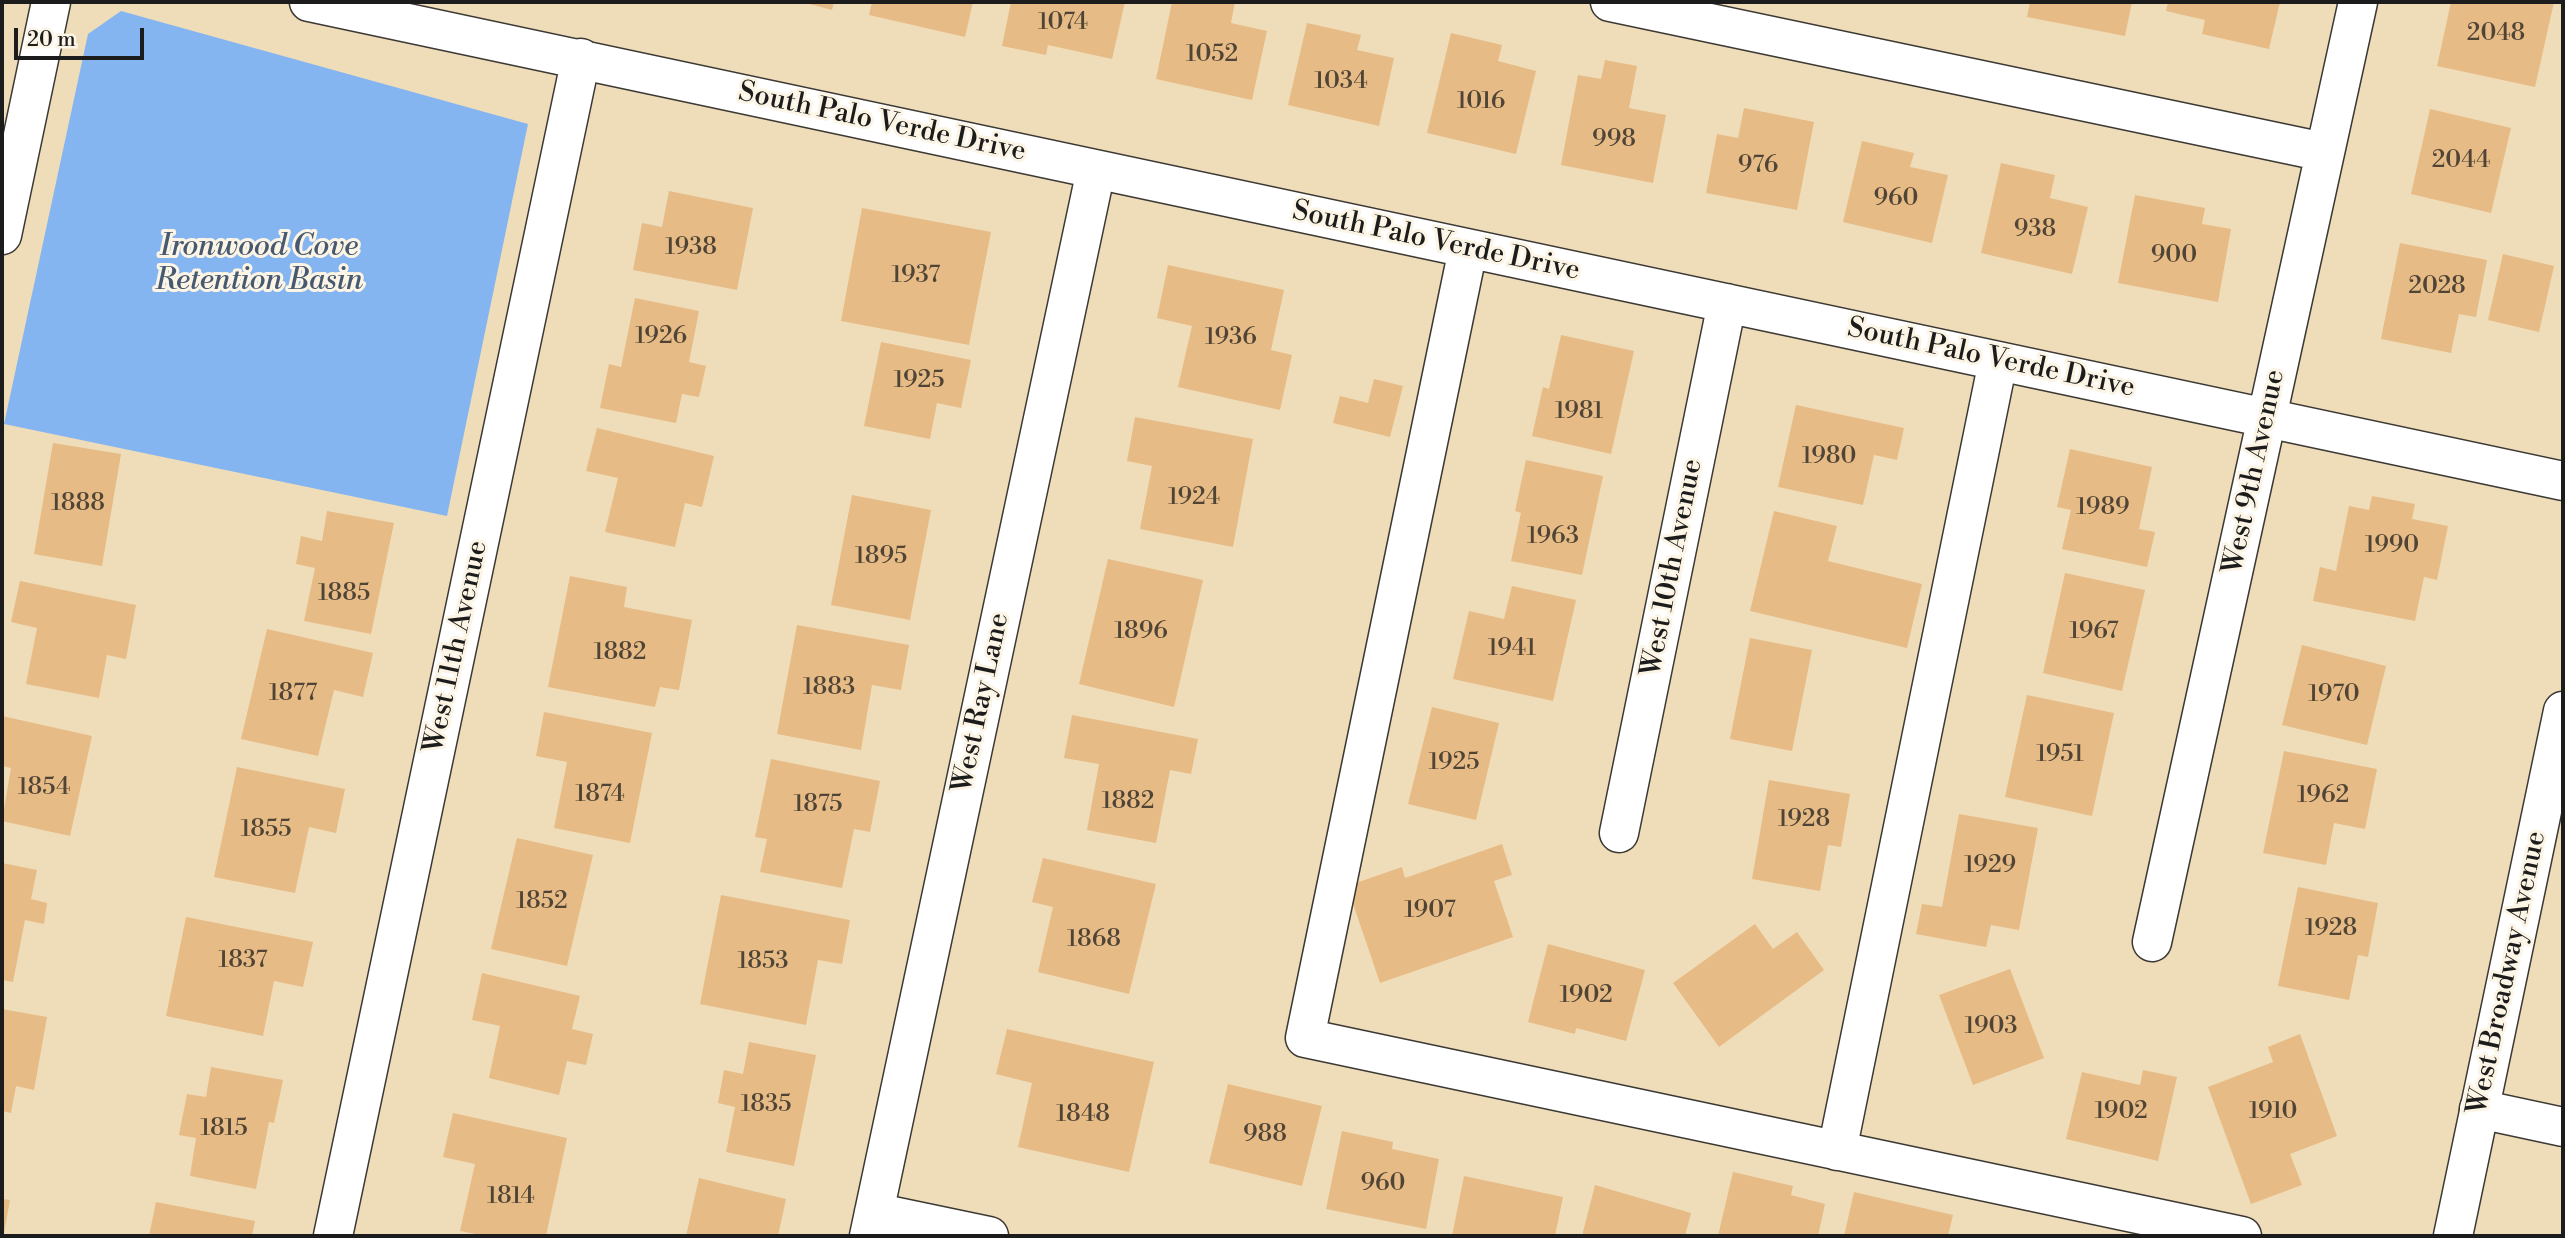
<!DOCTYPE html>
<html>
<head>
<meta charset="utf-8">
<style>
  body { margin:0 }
  #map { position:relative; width:2565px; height:1238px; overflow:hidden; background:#efddba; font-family:"Libre Bodoni",serif }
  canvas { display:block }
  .frame { position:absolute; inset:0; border:4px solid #1c1c1c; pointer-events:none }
  .scale { position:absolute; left:14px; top:28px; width:130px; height:32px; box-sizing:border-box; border:4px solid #1c1c1c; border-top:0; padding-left:9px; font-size:21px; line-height:24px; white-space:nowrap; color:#1c1c1c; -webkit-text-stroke:5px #fcf5e5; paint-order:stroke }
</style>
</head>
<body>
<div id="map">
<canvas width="2565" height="1238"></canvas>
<div class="frame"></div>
<div class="scale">20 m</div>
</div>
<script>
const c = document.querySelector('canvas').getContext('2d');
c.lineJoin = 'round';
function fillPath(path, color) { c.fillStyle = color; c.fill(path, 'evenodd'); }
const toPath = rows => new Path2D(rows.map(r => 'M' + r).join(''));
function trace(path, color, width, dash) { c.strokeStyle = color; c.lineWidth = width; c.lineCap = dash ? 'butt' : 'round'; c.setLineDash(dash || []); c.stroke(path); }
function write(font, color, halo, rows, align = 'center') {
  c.font = font + ' "Libre Bodoni",serif'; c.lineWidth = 6; c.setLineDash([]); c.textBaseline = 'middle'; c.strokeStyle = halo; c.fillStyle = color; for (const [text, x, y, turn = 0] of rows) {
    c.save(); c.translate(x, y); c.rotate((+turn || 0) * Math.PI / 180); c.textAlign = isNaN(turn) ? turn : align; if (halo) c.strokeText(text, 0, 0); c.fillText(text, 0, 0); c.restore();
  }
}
fillPath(toPath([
  [121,11,528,124,447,516,4,424,88,34]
]), '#85b5f0');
fillPath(toPath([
  [802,2,834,2,832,10],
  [872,2,973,2,965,37,869,15],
  [1011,2,1125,2,1112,59,1048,45,1046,55,1002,46],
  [1172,2,1235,2,1231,23,1267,31,1252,100,1156,79],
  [2030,2,2132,2,2125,36,2027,17],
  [2168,2,2280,2,2269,49,2202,34,2205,20,2166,11],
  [2451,2,2554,2,2535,87,2437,66],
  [1307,23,1361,35,1357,50,1394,58,1379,126,1288,105],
  [1451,33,1502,45,1498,61,1536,71,1516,154,1427,133],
  [1605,60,1637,66,1629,108,1666,115,1653,183,1561,165,1578,75,1601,79],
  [1744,108,1814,122,1797,210,1706,193,1717,134,1738,138],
  [2430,109,2511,128,2491,213,2411,194],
  [1862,141,1914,153,1910,167,1948,175,1932,243,1843,222],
  [2001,163,2055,175,2050,198,2088,207,2072,274,1981,253],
  [669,191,753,208,737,290,633,270,642,223,662,227],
  [2135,195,2205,208,2202,224,2231,229,2218,302,2118,283],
  [862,208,991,232,969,345,841,321],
  [2400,243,2487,260,2476,317,2459,314,2451,353,2381,339],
  [2503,254,2554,266,2539,332,2488,320],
  [1168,265,1284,290,1271,350,1292,355,1280,410,1178,387,1192,326,1157,318],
  [635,298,699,311,689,362,706,366,699,397,682,394,676,423,600,408,609,364,621,367],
  [1561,335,1634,351,1611,454,1532,436,1543,387,1549,389],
  [881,342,971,360,961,408,937,403,930,439,864,426],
  [1374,379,1403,386,1390,437,1333,423,1340,396,1368,403],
  [1796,405,1904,428,1897,460,1874,455,1863,505,1778,487],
  [1135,417,1253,439,1233,547,1140,529,1152,466,1127,461],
  [597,428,714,456,702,507,685,503,675,547,605,532,618,478,586,471],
  [53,443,121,454,102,566,34,554],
  [2070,449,2152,467,2139,529,2155,532,2147,567,2062,549,2071,510,2057,507],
  [1526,460,1603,476,1582,575,1511,561,1521,513,1515,511],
  [852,495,931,510,910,620,831,605],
  [2372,496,2415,504,2412,519,2448,526,2437,580,2424,577,2415,621,2313,601,2320,567,2336,571,2349,506,2369,510],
  [327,511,394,523,371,634,304,621,315,568,296,564,301,536,322,541],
  [1774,511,1837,526,1828,561,1922,584,1907,648,1750,611],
  [1108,559,1203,580,1174,707,1079,684],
  [2065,573,2145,590,2122,691,2043,673],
  [570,576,627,587,624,607,692,620,679,690,660,687,655,707,548,687],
  [20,581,136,605,126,659,107,655,99,698,26,684,37,628,11,622],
  [1512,586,1576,600,1553,701,1453,679,1469,611,1504,619],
  [797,625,909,645,901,690,872,685,861,750,777,734],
  [267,629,373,653,363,697,334,690,318,756,241,739],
  [1750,638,1812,650,1792,751,1730,739],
  [2302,645,2386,666,2367,745,2282,725],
  [2027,695,2114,713,2092,816,2005,797],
  [1432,707,1499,723,1476,820,1408,804],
  [544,712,652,733,630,843,554,828,567,762,536,756],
  [1072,715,1198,739,1191,774,1170,770,1156,843,1087,830,1099,764,1064,758],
  [2,716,92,736,70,836,2,821,11,768,2,766],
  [2284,751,2377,769,2365,829,2334,823,2326,865,2263,853],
  [771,759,880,781,870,832,854,829,842,888,760,872,767,839,755,837],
  [237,767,345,789,336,833,309,827,295,893,214,877],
  [1769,780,1850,794,1841,847,1828,845,1820,891,1752,879],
  [1959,814,2038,828,2019,930,1991,925,1986,947,1916,934,1922,904,1942,907],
  [517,838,593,855,567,966,491,949],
  [1502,844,1512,875,1494,881,1513,937,1380,983,1347,886,1402,867,1405,878],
  [1043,858,1156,884,1129,994,1038,972,1053,907,1032,902],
  [2,863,37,870,31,899,47,903,44,924,25,920,13,982,2,980],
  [2298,887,2378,903,2368,957,2358,955,2349,1000,2278,986],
  [721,895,850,920,842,964,818,960,806,1025,700,1004],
  [186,917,313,942,303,987,274,981,263,1036,166,1016],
  [1755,924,1773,949,1797,932,1824,970,1719,1047,1673,983],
  [1548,944,1645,970,1626,1041,1576,1028,1575,1034,1528,1022],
  [2010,969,2044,1058,1973,1085,1939,995],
  [482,973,580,996,572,1029,593,1034,586,1065,567,1061,559,1095,489,1078,500,1026,472,1020],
  [2,1009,47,1017,34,1090,16,1086,11,1113,2,1111],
  [1007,1029,1154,1062,1129,1172,1018,1147,1032,1083,996,1074],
  [2300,1034,2337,1136,2290,1154,2302,1185,2251,1204,2208,1087,2273,1062,2268,1047],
  [749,1042,816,1055,794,1166,726,1152,735,1107,718,1103,724,1070,743,1074],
  [211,1067,283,1080,274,1123,269,1122,256,1189,190,1176,196,1138,179,1135,187,1094,206,1097],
  [2143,1070,2177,1077,2158,1161,2066,1139,2082,1072,2140,1085],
  [1228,1084,1322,1106,1302,1186,1209,1163],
  [453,1113,567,1138,546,1236,486,1236,460,1231,475,1164,443,1157],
  [1342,1131,1393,1142,1392,1149,1439,1159,1426,1229,1326,1209],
  [1733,1172,1793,1186,1791,1195,1825,1204,1818,1236,1718,1236],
  [1464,1176,1563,1197,1555,1236,1452,1236],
  [699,1178,786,1199,778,1236,686,1236],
  [1595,1185,1691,1213,1685,1236,1582,1236],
  [1854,1192,1953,1215,1948,1236,1844,1236],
  [2,1199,10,1200,4,1233,2,1233],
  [156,1202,255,1221,252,1236,149,1236]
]), '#e7bb85');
const minor = toPath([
  [309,2,2563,481],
  [1610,2,2324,152],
  [2,235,51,2],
  [1468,249,1305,1038,2242,1236],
  [1619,833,1727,303],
  [2152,942,2358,2],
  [2479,1109,2563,1127],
  [1837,1151,1998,361],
  [874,1212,989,1236],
  [333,1236,581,58],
  [869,1236,1096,170]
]);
const major = toPath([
  [2453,1236,2563,711]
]);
trace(minor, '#3c3934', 41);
trace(major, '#3c3934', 41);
trace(minor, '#fff', 38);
trace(major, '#fff', 38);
write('24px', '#4f4436', null, [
  ["1074",1063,23],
  ["2048",2496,34],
  ["1052",1212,55],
  ["1034",1341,82],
  ["1016",1481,102],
  ["998",1614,140],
  ["2044",2461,161],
  ["976",1758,166],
  ["960",1896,199],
  ["938",2035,230],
  ["1938",691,248],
  ["900",2174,256],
  ["1937",916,276],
  ["2028",2437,287],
  ["1926",661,337],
  ["1936",1231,338],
  ["1925",919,381],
  ["1981",1579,412],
  ["1980",1829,457],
  ["1924",1194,498],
  ["1888",78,504],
  ["1989",2103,508],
  ["1963",1553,537],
  ["1990",2392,546],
  ["1895",881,557],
  ["1885",344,594],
  ["1896",1141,632],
  ["1967",2094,632],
  ["1941",1512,649],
  ["1882",620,653],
  ["1883",829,688],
  ["1877",293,694],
  ["1970",2334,695],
  ["1951",2060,755],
  ["1925",1454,763],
  ["1854",44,788],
  ["1874",600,795],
  ["1962",2323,796],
  ["1882",1128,802],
  ["1875",818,805],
  ["1928",1804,820],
  ["1855",266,830],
  ["1929",1990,866],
  ["1852",542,902],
  ["1907",1430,911],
  ["1928",2331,929],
  ["1868",1094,940],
  ["1837",243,961],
  ["1853",763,962],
  ["1902",1586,996],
  ["1903",1991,1027],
  ["1835",766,1105],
  ["1902",2121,1112],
  ["1910",2273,1112],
  ["1848",1083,1115],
  ["1815",224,1129],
  ["988",1265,1135],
  ["960",1383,1184],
  ["1814",511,1197]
]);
write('28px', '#1c1c1c', '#fcf5e5', [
  ["South Palo Verde Drive",882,123,12],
  ["South Palo Verde Drive",1436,242,12],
  ["South Palo Verde Drive",1991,359,12],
  ["West 9th Avenue",2255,472,-78],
  ["West 10th Avenue",1673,568,-79],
  ["West 11th Avenue",457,647,-78],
  ["West Ray Lane",982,703,-78],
  ["West Broadway Avenue",2508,973,-78]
]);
write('italic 30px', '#465971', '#fcf5e5', [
  ["Ironwood Cove",259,248],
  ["Retention Basin",259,282]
]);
</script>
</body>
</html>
